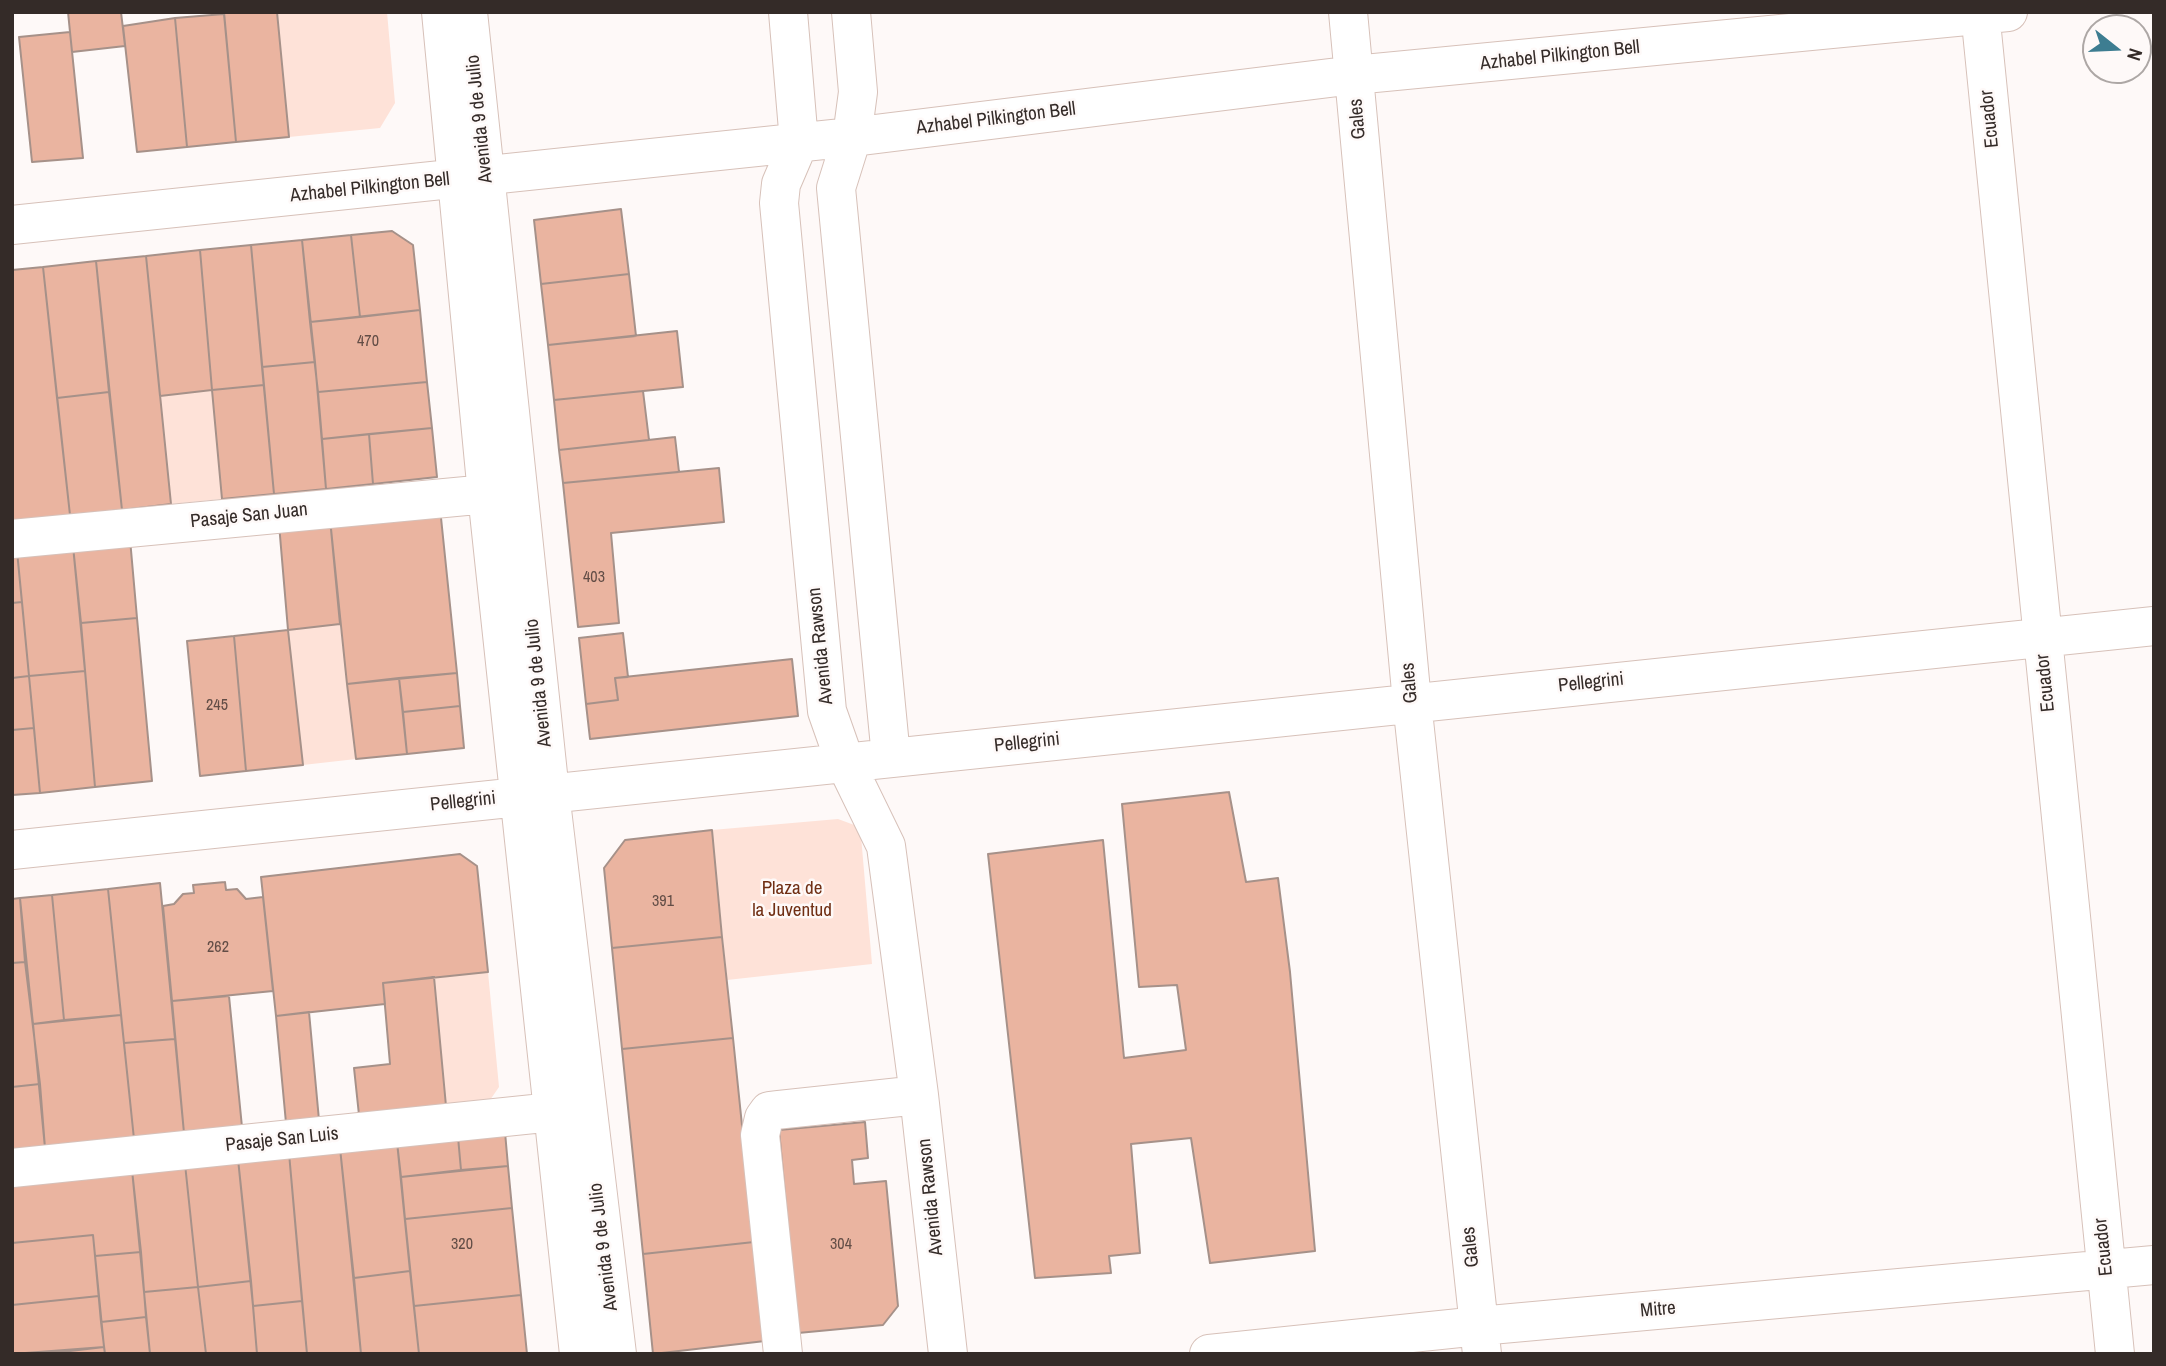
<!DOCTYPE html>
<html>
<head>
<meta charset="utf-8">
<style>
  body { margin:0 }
  #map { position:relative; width:2166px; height:1366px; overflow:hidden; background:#fef9f8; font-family:"Archivo Narrow",sans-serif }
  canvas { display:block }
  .frame { position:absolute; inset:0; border:14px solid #342b28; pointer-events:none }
  .north { position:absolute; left:2082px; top:14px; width:70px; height:70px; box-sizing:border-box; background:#fef9f8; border:2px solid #ada7a5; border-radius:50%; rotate:108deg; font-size:19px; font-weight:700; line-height:28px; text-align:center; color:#342b28 }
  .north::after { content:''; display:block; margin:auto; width:24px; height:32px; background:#3d7d91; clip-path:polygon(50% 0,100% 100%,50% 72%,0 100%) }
</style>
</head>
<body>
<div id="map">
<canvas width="2166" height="1366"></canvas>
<div class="frame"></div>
<div class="north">N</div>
</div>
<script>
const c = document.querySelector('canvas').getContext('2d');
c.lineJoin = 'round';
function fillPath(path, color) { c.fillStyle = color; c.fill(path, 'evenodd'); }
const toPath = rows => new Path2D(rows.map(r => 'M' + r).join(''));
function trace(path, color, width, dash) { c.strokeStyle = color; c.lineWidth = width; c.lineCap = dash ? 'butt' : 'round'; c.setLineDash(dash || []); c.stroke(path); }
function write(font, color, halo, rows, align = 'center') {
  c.font = font + ' "Archivo Narrow",sans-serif'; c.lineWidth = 5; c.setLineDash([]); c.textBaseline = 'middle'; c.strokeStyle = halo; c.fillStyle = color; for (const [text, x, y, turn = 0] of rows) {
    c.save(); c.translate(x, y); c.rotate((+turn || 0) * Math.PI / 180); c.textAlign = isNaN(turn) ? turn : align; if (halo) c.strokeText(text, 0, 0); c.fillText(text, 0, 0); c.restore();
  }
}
fillPath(toPath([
  [277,12,387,12,395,103,380,128,289,137],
  [212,390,222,499,171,504,160,396],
  [340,624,356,759,303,765,288,630],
  [838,819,857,826,861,836,872,964,727,980,712,830],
  [488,972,499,1087,488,1103,446,1106,434,977]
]), '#fee2d8');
const building = toPath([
  [68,12,121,12,125,46,72,52,68,12],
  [224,12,277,12,289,137,236,142,224,12],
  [224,14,236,142,187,147,175,18,224,14],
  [175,18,187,147,137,152,123,26,175,18],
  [70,32,83,158,32,162,19,37,70,32],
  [621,209,629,274,541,284,534,220,621,209],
  [392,231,413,245,420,310,360,317,351,235,392,231],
  [351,235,360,317,310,322,302,240,351,235],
  [302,240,315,362,262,367,251,245,302,240],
  [251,245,264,385,212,390,200,250,251,245],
  [200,250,212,390,160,396,146,256,200,250],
  [146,256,171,504,122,510,96,261,146,256],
  [96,261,109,392,57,398,43,267,96,261],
  [43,267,70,515,12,521,12,270,43,267],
  [629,274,636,336,548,345,541,284,629,274],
  [420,310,427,382,318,392,310,322,420,310],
  [677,331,683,387,554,400,548,345,677,331],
  [315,362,326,489,274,494,262,367,315,362],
  [427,382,432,428,322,439,318,392,427,382],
  [264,385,274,494,222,499,212,390,264,385],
  [643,391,649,440,559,450,554,400,643,391],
  [109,392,122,510,70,515,57,398,109,392],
  [432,428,437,477,373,484,369,434,432,428],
  [369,434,373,484,326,489,322,439,369,434],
  [675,437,679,472,563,483,559,450,675,437],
  [719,468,724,522,611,533,619,623,578,627,563,483,719,468],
  [440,508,457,673,347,684,330,519,440,508],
  [330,519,340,624,288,630,279,524,330,519],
  [130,539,137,618,81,623,73,546,130,539],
  [73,546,85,671,29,676,17,551,73,546],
  [17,551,22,602,12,603,12,552,17,551],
  [22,602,29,676,12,678,12,603,22,602],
  [137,618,152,781,95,787,81,623,137,618],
  [288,630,303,765,246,771,234,636,288,630],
  [623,633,628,677,615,678,618,700,586,704,579,638,623,633],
  [234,636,246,771,200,776,187,641,234,636],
  [792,659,798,716,590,739,586,704,618,700,615,678,792,659],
  [85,671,95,787,40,793,29,676,85,671],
  [457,673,460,706,403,712,399,678,457,673],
  [29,676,34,728,12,730,12,678,29,676],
  [399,678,407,754,356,759,347,684,399,678],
  [460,706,464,748,407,754,403,712,460,706],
  [34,728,40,793,12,795,12,730,34,728],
  [1229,792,1246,882,1278,878,1290,972,1315,1251,1210,1263,1191,1138,1131,1144,1140,1253,1109,1256,1111,1273,1035,1278,988,854,1103,840,1124,1058,1186,1050,1177,985,1139,987,1122,804,1229,792],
  [712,830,722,937,612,948,604,868,625,840,712,830],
  [460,854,477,866,488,972,383,983,385,1004,276,1016,261,877,460,854],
  [225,882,226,890,237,889,246,899,263,897,273,991,172,1001,163,906,174,904,183,894,194,893,193,885,225,882],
  [160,883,175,1039,124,1043,108,889,160,883],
  [108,889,121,1015,64,1020,52,895,108,889],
  [52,895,64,1020,33,1024,20,898,52,895],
  [20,898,25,962,12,963,12,899,20,898],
  [722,937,733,1038,622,1049,612,948,722,937],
  [25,962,40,1084,12,1087,12,963,25,962],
  [434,977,446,1106,359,1115,354,1068,390,1064,383,983,434,977],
  [229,996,242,1127,184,1133,172,1001,229,996],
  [309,1012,319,1120,286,1123,276,1016,309,1012],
  [121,1015,134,1139,45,1148,33,1024,121,1015],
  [733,1038,754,1242,643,1254,622,1049,733,1038],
  [175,1039,184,1133,134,1139,124,1043,175,1039],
  [40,1084,45,1148,12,1151,12,1087,40,1084],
  [865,1122,868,1158,852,1160,854,1184,886,1181,898,1306,883,1325,798,1333,779,1130,865,1122],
  [505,1132,508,1166,461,1170,458,1137,505,1132],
  [458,1137,461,1170,401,1177,397,1142,458,1137],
  [397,1142,410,1271,354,1278,340,1148,397,1142],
  [340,1148,361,1354,307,1354,289,1153,340,1148],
  [289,1153,302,1301,253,1306,238,1159,289,1153],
  [238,1159,251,1281,198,1287,185,1164,238,1159],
  [185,1164,198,1287,144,1292,132,1170,185,1164],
  [508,1166,512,1208,405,1219,401,1177,508,1166],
  [132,1170,141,1252,95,1256,93,1235,12,1243,12,1182,132,1170],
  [512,1208,521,1295,414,1306,405,1219,512,1208],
  [93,1235,99,1296,12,1305,12,1243,93,1235],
  [754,1242,765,1341,653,1354,643,1254,754,1242],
  [141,1252,146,1317,101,1322,95,1256,141,1252],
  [410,1271,419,1354,361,1354,354,1278,410,1271],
  [251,1281,257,1354,206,1354,198,1287,251,1281],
  [198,1287,206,1354,150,1354,144,1292,198,1287],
  [521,1295,527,1354,419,1354,414,1306,521,1295],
  [99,1296,104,1347,12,1354,12,1305,99,1296],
  [302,1301,307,1354,257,1354,253,1306,302,1301],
  [146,1317,150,1354,105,1354,101,1322,146,1317],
  [104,1347,105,1354,45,1354,104,1347]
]);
fillPath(building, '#eab4a0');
trace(building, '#a69189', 2);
const minor = toPath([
  [441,12,487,494,579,1354],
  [468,12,550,793,617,1354],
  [788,12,799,142,781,184,779,203,827,711,845,762,886,846,919,1095,948,1354],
  [851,12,858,92,852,137,836,188,891,757],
  [1348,12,1412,702,1482,1354],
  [1980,12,2115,1354],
  [12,225,852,137,1354,75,2008,12],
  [12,539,487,494],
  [12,850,2154,626],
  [12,1168,553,1112],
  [783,1354,760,1135,764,1118,769,1111,777,1110,919,1095],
  [1209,1354,1479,1326,2154,1265]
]);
trace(minor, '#d7c1b9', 40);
trace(minor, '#fff', 38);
write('16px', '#624d46', null, [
  ["470",368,342],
  ["403",594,578],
  ["245",217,706],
  ["391",663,902],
  ["262",218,948],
  ["320",462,1245],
  ["304",841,1245]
]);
write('19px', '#342b28', '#fef9f8', [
  ["Azhabel Pilkington Bell",1560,56,-6],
  ["Avenida 9 de Julio",480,119,-96],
  ["Azhabel Pilkington Bell",996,119,-7],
  ["Gales",1358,119,-95],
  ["Ecuador",1990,119,-96],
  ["Azhabel Pilkington Bell",370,188,-6],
  ["Pasaje San Juan",249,516,-6],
  ["Avenida Rawson",821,646,-96],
  ["Avenida 9 de Julio",539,683,-96],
  ["Gales",1410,683,-95],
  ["Pellegrini",1591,683,-6],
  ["Ecuador",2046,683,-96],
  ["Pellegrini",1027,743,-6],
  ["Pellegrini",463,802,-6],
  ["Pasaje San Luis",282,1140,-6],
  ["Avenida Rawson",931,1197,-96],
  ["Avenida 9 de Julio",604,1247,-97],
  ["Gales",1471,1247,-96],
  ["Ecuador",2104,1247,-96],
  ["Mitre",1658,1310,-5]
]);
write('19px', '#702f14', '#fef9f8', [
  ["Plaza de",792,889],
  ["la Juventud",792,911]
]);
</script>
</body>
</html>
